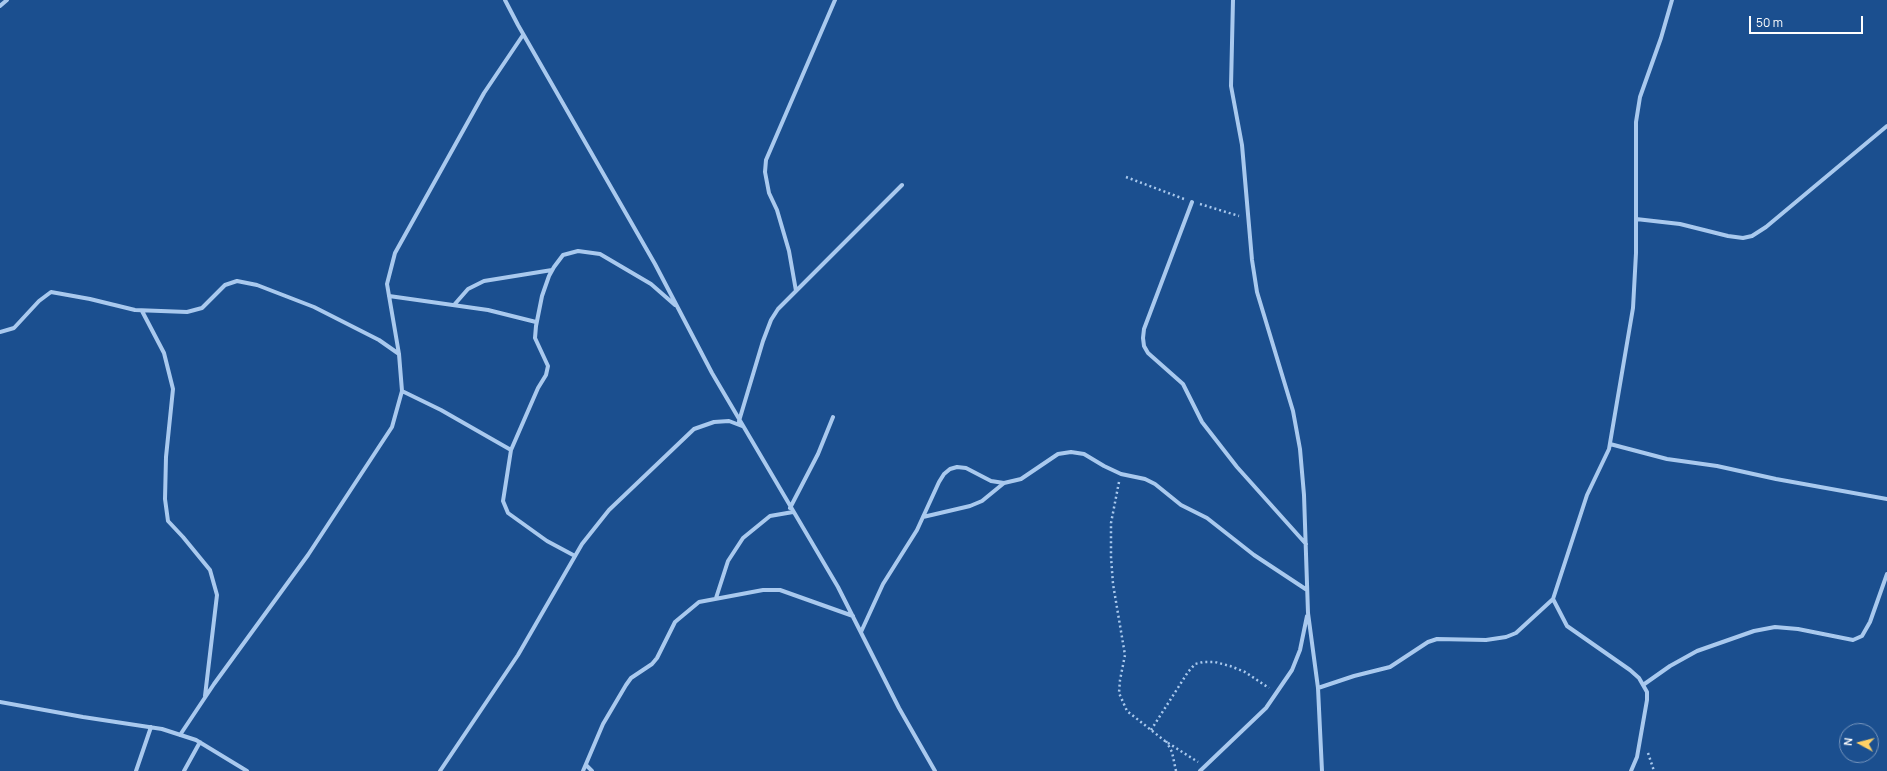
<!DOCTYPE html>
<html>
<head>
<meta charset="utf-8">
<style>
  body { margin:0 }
  #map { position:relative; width:1887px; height:771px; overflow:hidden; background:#1b4f8f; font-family:Manrope,sans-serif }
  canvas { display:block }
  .north { position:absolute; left:1839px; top:723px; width:40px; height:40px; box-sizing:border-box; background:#1b4f8f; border:1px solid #7695bc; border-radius:50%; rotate:277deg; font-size:11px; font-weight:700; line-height:16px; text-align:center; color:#fff }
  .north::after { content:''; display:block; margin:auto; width:14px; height:18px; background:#ffd166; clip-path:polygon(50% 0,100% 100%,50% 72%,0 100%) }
  .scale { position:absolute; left:1749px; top:16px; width:114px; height:18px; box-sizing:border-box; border:2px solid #fff; border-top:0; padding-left:5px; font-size:12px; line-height:14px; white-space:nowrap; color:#fff; -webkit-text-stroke:3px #1b4f8f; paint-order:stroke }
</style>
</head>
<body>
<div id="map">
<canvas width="1887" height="771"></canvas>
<div class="north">N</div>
<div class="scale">50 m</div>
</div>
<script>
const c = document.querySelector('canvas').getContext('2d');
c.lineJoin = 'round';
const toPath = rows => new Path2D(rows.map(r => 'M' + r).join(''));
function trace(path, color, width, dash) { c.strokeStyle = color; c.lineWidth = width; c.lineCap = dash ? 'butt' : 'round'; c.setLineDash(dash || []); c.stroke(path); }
trace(toPath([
  [1126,177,1184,199],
  [1200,204,1239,216],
  [1119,482,1111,523,1111,557,1113,584,1125,655,1120,680,1119,693,1127,711,1165,741,1198,762],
  [1151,730,1188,672,1195,664,1203,662,1215,662,1230,666,1245,672,1269,688],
  [1166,741,1172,752,1176,771],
  [1648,753,1654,771]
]), '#a9c9ee', 2.5, [2, 3]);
trace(toPath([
  [505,0,518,25,655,264,712,373,838,587,899,708,935,771],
  [1233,0,1231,86,1242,145,1252,260,1257,292,1293,411,1300,449,1304,495,1308,613,1318,688,1322,771],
  [0,6,7,0],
  [1192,202,1144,329,1143,338,1144,346,1148,353,1183,384,1202,422,1237,467,1306,544],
  [1636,219,1680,224,1728,236,1743,238,1752,236,1766,227,1887,126],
  [796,291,789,251,777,210,769,193,765,172,766,160,835,0],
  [389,296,488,310,536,322],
  [454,305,468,289,484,281,552,270],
  [142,311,164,353,173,389,166,457,165,499,168,521,183,537,210,570,217,595,205,696],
  [0,332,14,328,39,301,51,292,90,299,135,310,187,312,202,308,225,285,237,281,257,285,314,307,379,340,399,354],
  [402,391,441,410,511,450],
  [739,421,763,341,771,320,778,309,902,185],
  [1610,444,1667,459,1717,466,1776,479,1887,499],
  [790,508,818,454,833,417],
  [923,517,970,506,982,501,1004,483],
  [575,556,547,541,508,513,503,501,511,450,538,388,546,375,548,366,535,338,536,326,542,296,549,276,554,267,563,255,578,251,600,254,651,284,675,305],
  [716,598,728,561,743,538,770,516,793,512],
  [1553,599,1567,626,1630,670,1639,678,1647,692,1647,700,1637,757,1631,771],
  [861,632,883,584,917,530,939,482,944,474,950,469,957,467,966,468,991,481,1004,483,1021,479,1058,454,1071,452,1084,454,1104,466,1121,474,1145,479,1155,484,1181,505,1207,518,1254,555,1307,590],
  [1643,685,1670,666,1697,651,1754,631,1775,627,1798,629,1853,640,1862,636,1870,622,1887,574],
  [1318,688,1354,676,1390,667,1428,642,1437,639,1486,640,1506,637,1516,633,1553,599,1587,495,1609,449,1633,308,1636,253,1636,122,1640,97,1661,38,1672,0],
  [0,702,83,717,162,729,196,740,247,771],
  [180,735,214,684,308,555,392,427,402,391,399,354,387,284,395,253,484,93,523,35],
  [586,765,592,771],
  [136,771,151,727],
  [184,771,200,742],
  [440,771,518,655,582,544,609,510,694,429,714,422,729,421,742,426],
  [583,771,603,724,626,685,631,678,652,664,657,658,675,622,699,602,763,590,780,590,853,616],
  [1200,771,1266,708,1292,670,1300,650,1307,616]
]), '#a9c9ee', 4);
</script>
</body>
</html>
